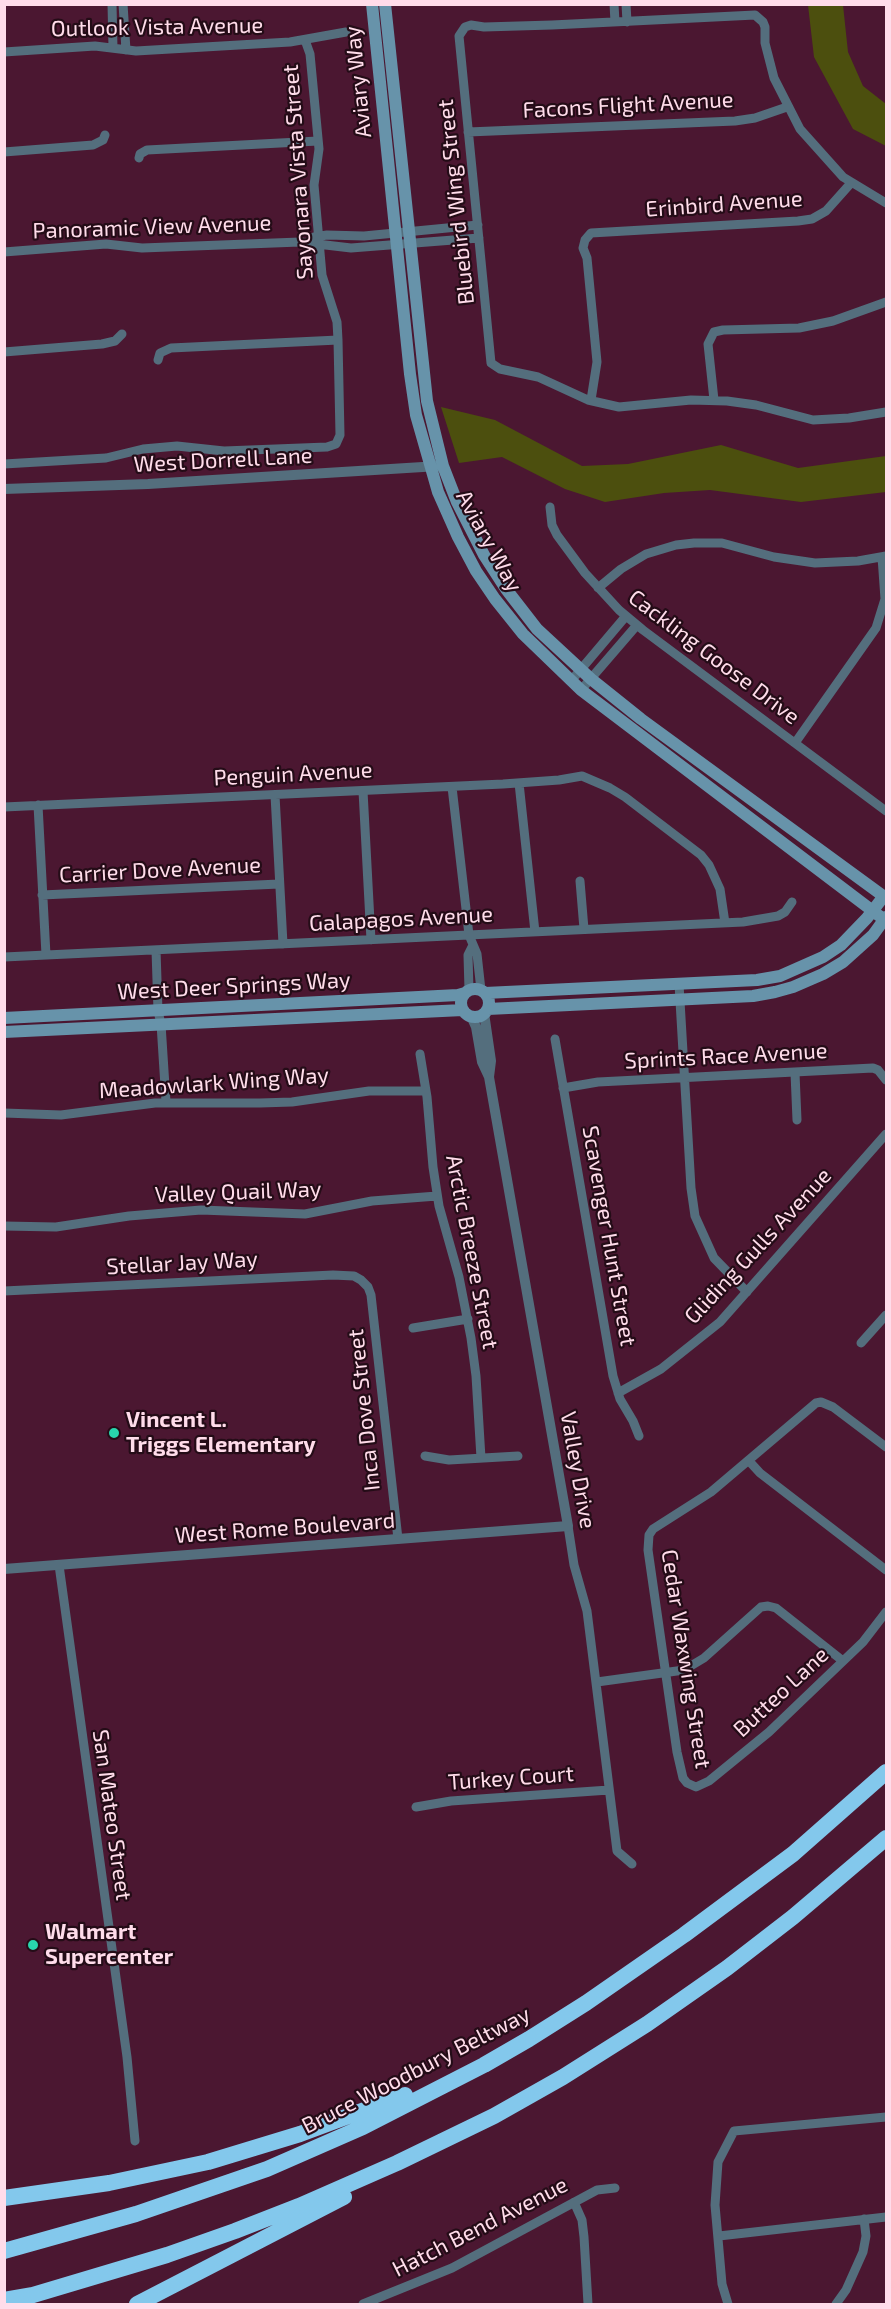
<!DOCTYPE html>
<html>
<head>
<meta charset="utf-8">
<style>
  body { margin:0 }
  #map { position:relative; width:891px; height:2309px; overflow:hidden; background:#4b1731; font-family:"Exo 2",sans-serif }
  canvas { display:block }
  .frame { position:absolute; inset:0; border:6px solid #ffdcea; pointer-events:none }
</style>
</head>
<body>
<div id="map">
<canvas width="891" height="2309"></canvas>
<div class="frame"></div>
</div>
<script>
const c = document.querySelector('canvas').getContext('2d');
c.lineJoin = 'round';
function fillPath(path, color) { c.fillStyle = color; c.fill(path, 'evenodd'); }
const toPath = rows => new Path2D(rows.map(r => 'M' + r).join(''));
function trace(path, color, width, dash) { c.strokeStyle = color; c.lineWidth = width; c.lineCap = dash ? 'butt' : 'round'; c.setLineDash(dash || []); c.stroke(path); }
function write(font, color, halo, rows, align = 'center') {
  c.font = font + ' "Exo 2",sans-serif'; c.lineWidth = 4.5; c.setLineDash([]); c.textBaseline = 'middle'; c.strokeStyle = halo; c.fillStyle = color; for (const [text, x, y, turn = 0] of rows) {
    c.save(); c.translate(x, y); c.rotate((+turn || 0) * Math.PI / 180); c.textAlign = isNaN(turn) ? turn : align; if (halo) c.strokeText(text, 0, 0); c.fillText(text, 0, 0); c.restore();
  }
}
fillPath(toPath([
  [808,5,843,5,848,52,863,86,886,104,886,146,853,129,814,57],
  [441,407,495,420,582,466,628,464,721,445,798,468,886,456,886,492,801,502,710,490,664,493,605,502,565,489,502,457,459,463]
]), '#4c4f0e');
trace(toPath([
  [112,4,113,48],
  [123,4,126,50],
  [614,4,615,22],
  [626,4,627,22],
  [4,52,95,46,136,51,290,42,346,32],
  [468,132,735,121,755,118,787,107],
  [4,152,93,145,103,140,105,135],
  [139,158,140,154,147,150,318,141],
  [886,203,843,177,800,129,774,78,765,43,765,27,763,22,755,15,552,25,484,27,471,25,465,27,459,36,491,363,500,369,538,377,588,400,619,407,691,400,727,401,756,405,813,420,849,418,886,412],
  [314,237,327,235,364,236,478,225],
  [4,252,106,244,142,248,300,242,351,248,479,238],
  [4,352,102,344,115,341,122,334],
  [158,360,160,353,171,348,338,340],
  [591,400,597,362,587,258,583,248,585,240,591,233,798,221,812,219,826,211,851,183],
  [714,400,708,344,714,332,723,330,799,328,833,321,886,302],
  [4,464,106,458,143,449,177,446,224,451,327,447,336,444,340,435,338,340,337,322,322,275,314,185,319,149,310,54,305,40],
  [550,507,552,525,557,535,585,573,619,610,643,630,886,811],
  [598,588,621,569,646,554,676,545,694,543,722,543,774,557,815,563,858,561,886,556],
  [571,681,626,616],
  [581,690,637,625],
  [795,743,876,628,885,599,882,557],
  [519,783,535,932],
  [452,787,469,935,477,954,481,990],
  [363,791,371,940],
  [275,795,283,944],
  [38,805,46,955],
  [4,807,503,784,559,780,582,776,610,788,625,797,701,855,709,865,720,889,725,923],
  [580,881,584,929],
  [42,895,279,884],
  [156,950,158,1011,161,1024,166,1102],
  [4,957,743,922,778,916,785,912,792,902],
  [679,984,691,1188,695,1216,714,1258,747,1292],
  [469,990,468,955,473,945],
  [555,1039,613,1376,620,1399,633,1421,639,1436],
  [420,1054,427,1097,433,1167,439,1206,459,1277,471,1338,476,1376,481,1458],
  [795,1073,797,1120],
  [563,1088,598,1082,873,1068,878,1070,886,1080],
  [4,1113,61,1115,155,1103,260,1103,292,1102,369,1091,426,1091],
  [4,1226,56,1227,129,1216,201,1210,305,1214,372,1201,437,1196],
  [4,1291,333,1275,354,1276,361,1280,368,1287,371,1295,398,1539],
  [413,1328,468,1319],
  [861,1343,886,1315],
  [618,1393,661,1369,720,1322,886,1134],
  [886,1447,833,1407,821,1402,816,1403,711,1492,653,1529,649,1535,648,1550,677,1752,683,1778,687,1783,696,1787,709,1781,769,1732,863,1642,886,1612],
  [425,1456,449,1460,518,1456],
  [749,1461,760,1473,886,1570],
  [568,1526,574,1565,587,1611,617,1851,632,1864],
  [59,1565,127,2057,135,2141],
  [597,1682,684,1670,704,1658,761,1607,768,1606,776,1608,843,1661],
  [416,1807,451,1801,609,1790],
  [574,2202,582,2220,584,2237,588,2304],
  [719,2236,886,2217],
  [363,2304,452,2268,597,2190,615,2188],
  [728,2304,722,2284,715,2205,718,2162,734,2131,886,2117],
  [836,2304,846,2290,863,2252,866,2236,864,2219]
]), '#546e7d', 9);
trace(toPath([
  [4,489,148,484,439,466],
  [471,1016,476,1027,482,1062,489,1077],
  [4,1569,568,1526,489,1077,491,1061,484,1013]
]), '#546e7d', 10);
trace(toPath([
  [372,4,410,374,416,415,438,492,458,537,476,571,495,599,523,634,581,690,886,921],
  [385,4,427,401,443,466,457,502,484,555,506,589,537,629,591,679,641,719,886,898],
  '461 1003a14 14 0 1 1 28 0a14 14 0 1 1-28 0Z',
  [485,993,757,980,780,976,823,957,841,945,867,918,884,896],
  [488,1009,753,996,775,992,793,987,823,974,843,962,873,935,886,917],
  [4,1018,458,995,465,993],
  [4,1032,463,1010]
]), '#6793aa', 12);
trace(toPath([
  [4,2198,109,2183,208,2162,300,2134,405,2095],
  [4,2251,136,2214,267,2169,363,2127,484,2065,529,2039,586,2003,684,1935,793,1854,886,1772],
  [4,2300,33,2295,167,2255,235,2231,299,2206,397,2163,494,2116,563,2077,647,2024,727,1968,793,1917,886,1838],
  [137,2304,344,2197]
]), '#83c8ec', 16);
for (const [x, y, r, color] of [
  [114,1433,6,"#28d5ad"],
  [33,1945,6,"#28d5ad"]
]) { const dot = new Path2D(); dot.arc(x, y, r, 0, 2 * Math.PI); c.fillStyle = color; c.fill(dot); trace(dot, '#240c17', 2); }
write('22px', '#ffdcea', '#240c17', [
  ["Outlook Vista Avenue",157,27,-1],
  ["Aviary Way",358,82,-96],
  ["Facons Flight Avenue",628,105,-3],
  ["Sayonara Vista Street",298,172,-94],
  ["Bluebird Wing Street",456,202,-96],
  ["Erinbird Avenue",724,204,-4],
  ["Panoramic View Avenue",152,227,-2],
  ["West Dorrell Lane",223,460,-3],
  ["Aviary Way",489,541,61],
  ["Cackling Goose Drive",714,657,37],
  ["Penguin Avenue",293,774,-3],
  ["Carrier Dove Avenue",160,870,-3],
  ["Galapagos Avenue",401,919,-3],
  ["West Deer Springs Way",234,986,-3],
  ["Sprints Race Avenue",726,1056,-3],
  ["Meadowlark Wing Way",214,1083,-4],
  ["Valley Quail Way",238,1192,-2],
  ["Scavenger Hunt Street",609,1236,80],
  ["Gliding Gulls Avenue",758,1246,-47],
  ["Arctic Breeze Street",472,1252,79],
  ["Stellar Jay Way",182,1263,-3],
  ["Inca Dove Street",364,1410,-96],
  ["Valley Drive",578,1470,80],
  ["West Rome Boulevard",285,1528,-4],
  ["Cedar Waxwing Street",686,1659,81],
  ["Butteo Lane",781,1692,-43],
  ["Turkey Court",511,1778,-4],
  ["San Mateo Street",112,1815,82],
  ["Bruce Woodbury Beltway",416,2070,-27],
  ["Hatch Bend Avenue",480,2227,-27]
]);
write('bold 22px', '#ffdcea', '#240c17', [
  ["Vincent L.",126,1420],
  ["Triggs Elementary",126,1445],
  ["Walmart",45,1932],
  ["Supercenter",45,1957]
], 'left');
</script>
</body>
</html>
